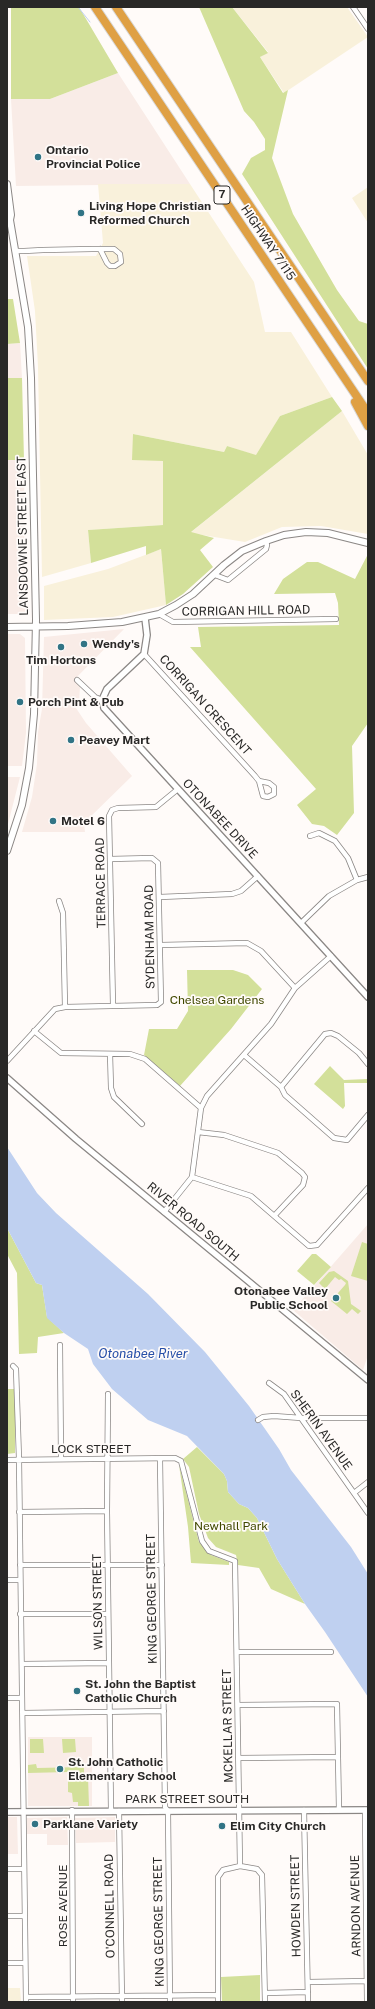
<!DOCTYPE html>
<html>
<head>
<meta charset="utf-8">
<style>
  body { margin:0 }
  #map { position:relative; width:375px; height:2009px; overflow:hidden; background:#fffbf9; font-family:"Public Sans",sans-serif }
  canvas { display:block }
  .frame { position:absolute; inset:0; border:8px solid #292827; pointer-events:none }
</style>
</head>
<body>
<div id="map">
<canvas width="375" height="2009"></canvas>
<div class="frame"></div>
</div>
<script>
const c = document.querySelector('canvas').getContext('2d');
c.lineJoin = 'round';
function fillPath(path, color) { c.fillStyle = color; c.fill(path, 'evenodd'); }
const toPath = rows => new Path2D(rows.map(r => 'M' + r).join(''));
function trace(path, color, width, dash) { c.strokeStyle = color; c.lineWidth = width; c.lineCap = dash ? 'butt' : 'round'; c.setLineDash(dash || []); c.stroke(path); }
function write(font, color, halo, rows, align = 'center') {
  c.font = font + ' "Public Sans",sans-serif'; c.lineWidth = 3.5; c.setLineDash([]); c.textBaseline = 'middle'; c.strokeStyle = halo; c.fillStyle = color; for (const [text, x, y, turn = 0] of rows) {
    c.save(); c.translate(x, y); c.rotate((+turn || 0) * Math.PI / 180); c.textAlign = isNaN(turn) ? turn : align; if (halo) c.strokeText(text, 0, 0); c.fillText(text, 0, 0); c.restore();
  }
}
fillPath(toPath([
  [118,73,190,184,16,186,11,99,50,99],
  [20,343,22,378,7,378,7,344],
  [7,460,24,460,25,614,7,614],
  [124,629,74,680,80,687,79,702,74,705,86,723,132,776,84,823,85,832,22,832,32,797,37,764,38,732,42,709,44,637],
  [7,634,20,634,25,638,26,733,22,766,7,766],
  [7,777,20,777,7,828],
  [368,1224,368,1355,363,1370,293,1310],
  [28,1737,92,1737,92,1806,28,1806],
  [7,1817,17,1817,18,1854,7,1854],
  [67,1817,68,1845,47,1845,47,1834,27,1834,27,1818],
  [115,1817,115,1842,76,1843,75,1818]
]), '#f9ece7');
fillPath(toPath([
  [232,7,347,7,368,37,284,93,260,57,268,52],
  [98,184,190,184,254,282,265,332,291,332,332,397,280,416,257,456,227,446,224,452,133,434,163,461,163,525,88,530,91,563,42,577,38,367,35,311,27,256,96,256,103,243],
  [368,187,368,223,352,198],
  [342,411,368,455,368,534,321,526,282,527,245,542,190,533],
  [161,549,166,605,113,617,44,620,44,586,108,569],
  [7,1988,20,1988,21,2002,7,2002]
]), '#f9f1db');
fillPath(toPath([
  [11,7,79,7,118,73,50,99,11,99],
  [199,7,232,7,268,53,260,57,283,93,288,90,272,158,293,214,337,290,359,321,368,324,368,369,242,174,251,158,265,150,265,139,254,122,244,111],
  [7,299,13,299,20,343,7,344],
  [7,378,22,378,24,460,7,460],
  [332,397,342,411,191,532,214,538,200,550,213,567,183,594,166,605,161,549,146,555,146,546,91,563,88,530,163,525,163,461,132,460,133,434,224,452,227,446,256,455,280,416],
  [368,554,368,723,352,746,354,813,337,835,324,826,312,824,297,805,316,789,190,647,201,647,198,627,339,625,338,603,335,593,274,594,283,579,307,562,318,562,355,579],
  [187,970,233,970,248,975,262,989,231,1029,180,1086,144,1055,149,1029,177,1029,188,1011],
  [330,1066,344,1080,368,1079,368,1083,344,1083,345,1106,343,1109,314,1084],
  [7,1228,36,1283,42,1285,47,1317,64,1333,38,1337,37,1353,19,1354,17,1273,7,1254],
  [362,1242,368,1244,368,1281,351,1276],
  [312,1254,316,1254,331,1267,314,1285,297,1271],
  [334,1271,348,1281,351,1304,361,1311,358,1314,352,1309,347,1314,331,1301,345,1285,346,1283,341,1279,339,1280,335,1277,325,1289,319,1283,329,1272],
  [7,1389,15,1389,15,1453,7,1454],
  [197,1447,224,1474,227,1481,228,1492,239,1504,248,1508,257,1518,277,1559,305,1604,271,1589,259,1568,238,1565,236,1555,216,1547,208,1538,199,1514,189,1467,183,1459],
  [179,1465,199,1542,211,1555,229,1562,229,1565,191,1563,188,1527],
  [30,1739,43,1739,44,1753,30,1753],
  [62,1739,75,1739,76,1752,63,1753],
  [36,1764,37,1768,84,1767,84,1777,88,1777,89,1806,78,1806,78,1802,73,1802,72,1793,68,1792,68,1772,28,1773,28,1765],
  [260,1975,260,2002,222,2002,221,1977]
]), '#d3e09a');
fillPath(toPath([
  [7,1147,37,1193,56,1213,148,1294,205,1352,249,1406,279,1449,291,1470,351,1547,368,1574,368,1697,325,1632,305,1604,277,1559,257,1518,248,1508,239,1504,228,1492,227,1481,224,1474,187,1436,148,1420,112,1389,93,1364,88,1349,64,1333,47,1318,42,1285,36,1283,7,1228]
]), '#bfd0f0');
trace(toPath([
  [78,7,90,22]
]), '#bfd0f0', 1);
const minor = toPath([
  [353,7,368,29],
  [15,251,24,251,43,250,92,249,114,249,120,254,121,262,115,266,110,266,107,263,100,249],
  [215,575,228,580,266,549,267,545,266,541],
  [159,614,173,622,336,619],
  [144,654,255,776,259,781,263,796,268,797,274,794,274,787,269,783,259,781],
  [77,680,95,697,102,700],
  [310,836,319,833,335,841,348,858,357,880],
  [160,897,232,894,241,891,258,876],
  [59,901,63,913,65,1007],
  [301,923,329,896,357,880,368,877],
  [161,945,247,943,261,951,295,988],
  [113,1005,109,816,112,810,118,808,156,807,178,789],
  [34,1031,61,1053,130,1054,145,1059,201,1108],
  [110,1054,111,1088,114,1097,142,1124],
  [244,1055,281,1087,285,1095,334,1138,347,1140,368,1115],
  [7,1061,55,1009,65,1007,157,1005,161,1002,158,863,152,858,110,859],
  [281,1087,325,1034,331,1033,338,1036,359,1053,368,1064],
  [198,1132,224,1135,278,1153,302,1173,305,1177,303,1185,275,1215],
  [192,1177,251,1196,309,1246,317,1245,368,1188],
  [164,1212,192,1177,201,1108,207,1096,271,1024,295,988,331,956],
  [60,1345,61,1459],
  [13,1366,16,1369,19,1459,26,2002],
  [269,1383,284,1394,368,1513],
  [108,1394,107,1511,111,1811],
  [258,1420,263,1417,274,1416,301,1418,368,1418],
  [160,1459,165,1807,168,1811,170,2002],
  [7,1460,175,1458,181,1461,202,1541,209,1551,235,1561,240,1866],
  [354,1493,368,1482],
  [19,1512,107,1511],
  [20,1565,162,1565],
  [7,1580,20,1580],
  [20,1614,108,1614],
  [237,1652,331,1652],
  [22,1664,109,1663],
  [7,1698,22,1698],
  [238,1705,337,1704,339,1810],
  [23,1713,164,1711],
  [239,1758,338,1757],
  [72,1810,73,2002],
  [304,1810,308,2002],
  [365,1810,367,2002],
  [119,1811,122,2002],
  [7,1869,23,1869],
  [7,1916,24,1916],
  [7,1963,25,1963],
  [308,1982,368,1981],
  [265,1993,308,1992],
  [26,1997,218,1995],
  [218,2002,218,1877,223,1870,240,1866,257,1869,262,1875,265,2002]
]);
const tertiary = toPath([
  [145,618,147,635,144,654,107,689,102,700,104,708,368,997],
  [7,1078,76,1139,368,1380],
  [7,1812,368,1810]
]);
const secondary = toPath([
  [7,184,11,215,10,220,28,327,31,378,36,620,34,714,29,768,22,805,7,851],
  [7,627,68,626,122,622,159,614,176,605,193,594,224,565,242,551,266,541,284,535,306,532,328,533,368,543]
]);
const motorway = toPath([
  [95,7,368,413],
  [116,7,368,381],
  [355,402,368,426]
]);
trace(minor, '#8b8785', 6);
trace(tertiary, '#8b8785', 8);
trace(secondary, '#8b8785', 8);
trace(motorway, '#d8d8d8', 10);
trace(minor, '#fff', 4.5);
trace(tertiary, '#fff', 5.5);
trace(secondary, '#fff', 6);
trace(motorway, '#dfa044', 8);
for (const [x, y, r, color] of [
  [38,157,4,"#317485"],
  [81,213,4,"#317485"],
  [84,644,4,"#317485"],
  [61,647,4,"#317485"],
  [20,702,4,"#317485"],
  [71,740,4,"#317485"],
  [53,821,4,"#317485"],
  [336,1298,4,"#317485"],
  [77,1691,4,"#317485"],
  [60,1769,4,"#317485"],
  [35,1824,4,"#317485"],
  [222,1826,4,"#317485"]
]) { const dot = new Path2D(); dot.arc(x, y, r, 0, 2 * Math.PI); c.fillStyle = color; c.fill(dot); trace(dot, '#fffbf9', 1.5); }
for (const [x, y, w] of [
  [222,195,16]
]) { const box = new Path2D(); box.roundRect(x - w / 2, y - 9, w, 18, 3); c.fillStyle = '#fffbf9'; c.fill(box); trace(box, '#292827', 1); }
write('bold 11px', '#292827', null, [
  ["7",222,195]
]);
write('bold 12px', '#292827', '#fffbf9', [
  ["Ontario",46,150],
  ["Provincial Police",46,164],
  ["Living Hope Christian",89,206],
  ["Reformed Church",89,220],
  ["Wendy's",92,644],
  ["Tim Hortons",61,660,"center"],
  ["Porch Pint & Pub",28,702],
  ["Peavey Mart",79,740],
  ["Motel 6",61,821],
  ["Otonabee Valley",328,1291,"right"],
  ["Public School",328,1305,"right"],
  ["St. John the Baptist",85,1684],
  ["Catholic Church",85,1698],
  ["St. John Catholic",68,1762],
  ["Elementary School",68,1776],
  ["Parklane Variety",43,1824],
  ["Elim City Church",230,1826]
], 'left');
write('12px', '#292827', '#fffbf9', [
  ["HIGHWAY 7/115",268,243,56],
  ["LANSDOWNE STREET EAST",23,536,-91],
  ["CORRIGAN HILL ROAD",246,611,-1],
  ["CORRIGAN CRESCENT",205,705,48],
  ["OTONABEE DRIVE",220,819,47],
  ["TERRACE ROAD",101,883,-91],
  ["SYDENHAM ROAD",150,937,-91],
  ["RIVER ROAD SOUTH",193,1222,40],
  ["SHERIN AVENUE",321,1430,54],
  ["LOCK STREET",91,1449],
  ["KING GEORGE STREET",152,1599,-91],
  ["WILSON STREET",98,1602,-91],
  ["MCKELLAR STREET",228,1726,-91],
  ["PARK STREET SOUTH",187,1799],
  ["ROSE AVENUE",63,1906,-90],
  ["O'CONNELL ROAD",110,1906,-91],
  ["HOWDEN STREET",296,1906,-91],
  ["ARNDON AVENUE",356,1906,-91],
  ["KING GEORGE STREET",159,1922,-91]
]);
write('12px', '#414900', '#fffbf9', [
  ["Chelsea Gardens",217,1000],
  ["Newhall Park",231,1526]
]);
write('italic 13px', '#274fa8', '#fffbf9', [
  ["Otonabee River",143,1354]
]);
</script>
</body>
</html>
